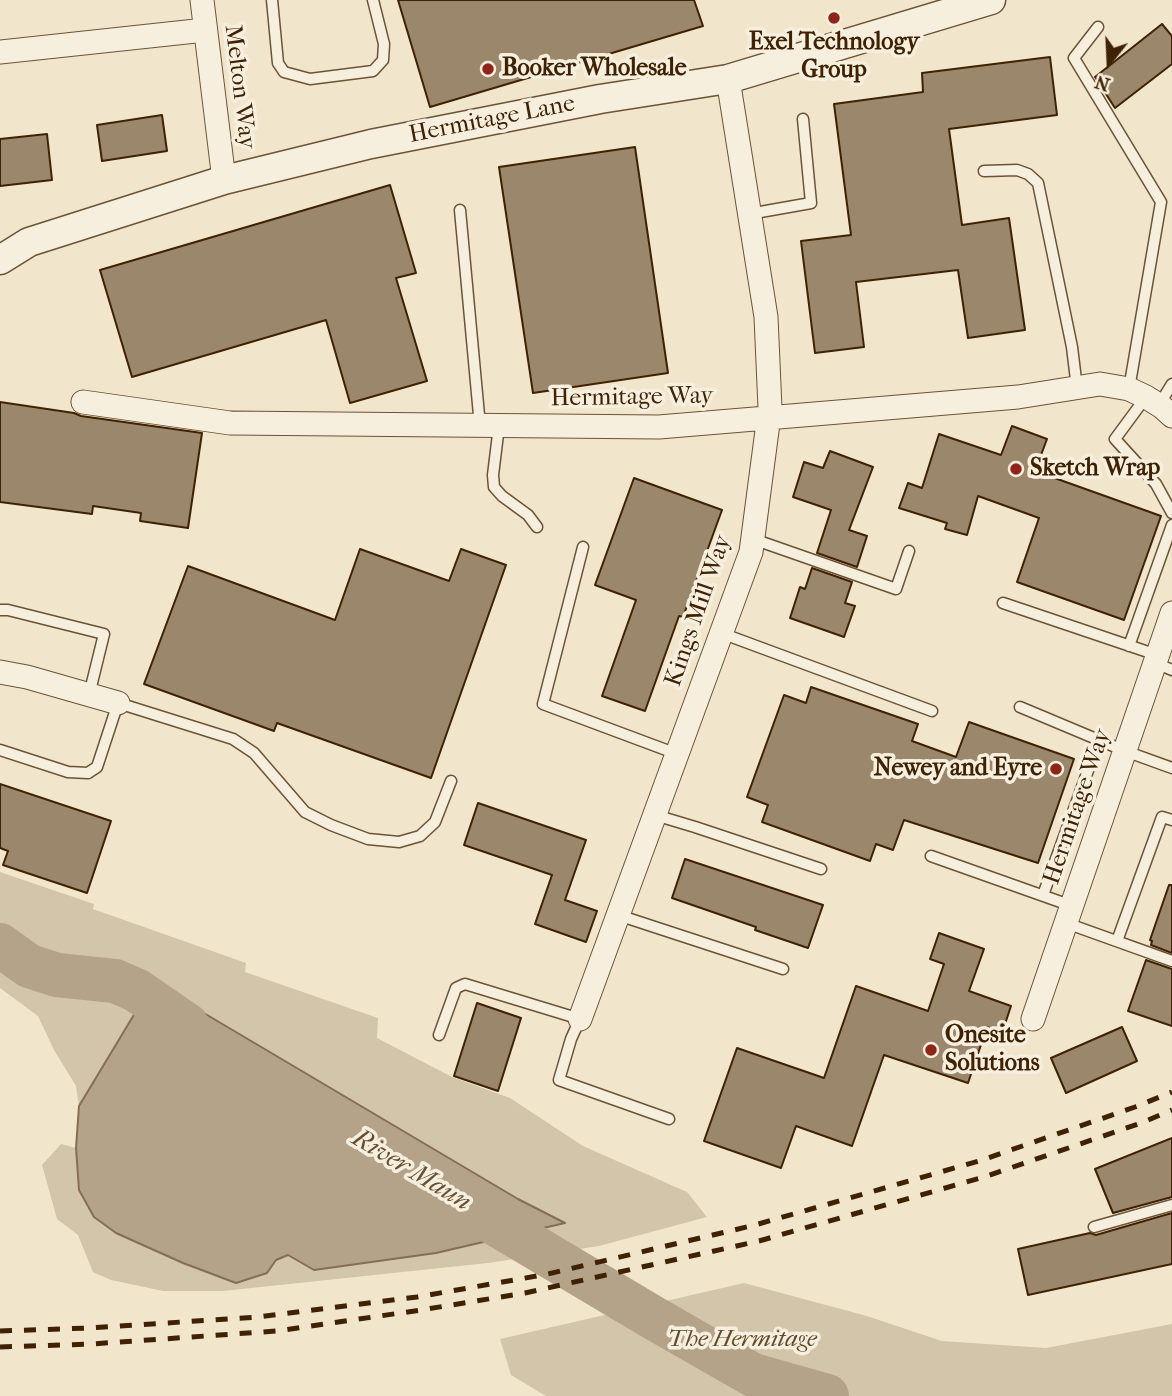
<!DOCTYPE html>
<html>
<head>
<meta charset="utf-8">
<style>
  body { margin:0 }
  #map { position:relative; width:1172px; height:1396px; overflow:hidden; background:#f1e6cc; font-family:"IM FELL French Canon",serif }
  canvas { display:block }
  .north { position:absolute; left:1074px; top:28px; width:70px; height:70px; -webkit-text-stroke:5px #f6efde; paint-order:stroke; rotate:198deg; font-size:19px; font-weight:700; line-height:28px; text-align:center; color:#3e2203 }
  .north::after { content:''; display:block; margin:auto; width:24px; height:32px; background:#3e2203; clip-path:polygon(50% 0,100% 100%,50% 72%,0 100%) }
</style>
</head>
<body>
<div id="map">
<canvas width="1172" height="1396"></canvas>
<div class="north">N</div>
</div>
<script>
const c = document.querySelector('canvas').getContext('2d');
c.lineJoin = 'round';
function fillPath(path, color) { c.fillStyle = color; c.fill(path, 'evenodd'); }
const toPath = rows => new Path2D(rows.map(r => 'M' + r).join(''));
function trace(path, color, width, dash) { c.strokeStyle = color; c.lineWidth = width; c.lineCap = dash ? 'butt' : 'round'; c.setLineDash(dash || []); c.stroke(path); }
function write(font, color, halo, rows, align = 'center') {
  c.font = font + ' "IM FELL French Canon",serif'; c.lineWidth = 7; c.setLineDash([]); c.textBaseline = 'middle'; c.strokeStyle = halo; c.fillStyle = color; for (const [text, x, y, turn = 0] of rows) {
    c.save(); c.translate(x, y); c.rotate((+turn || 0) * Math.PI / 180); c.textAlign = isNaN(turn) ? turn : align; if (halo) c.strokeText(text, 0, 0); c.fillText(text, 0, 0); c.restore();
  }
}
fillPath(toPath([
  [0,872,94,904,93,909,246,963,245,972,378,1018,377,1038,452,1077,510,1098,583,1146,687,1192,707,1217,599,1246,488,1263,223,1291,163,1291,111,1280,93,1272,78,1235,57,1219,42,1165,61,1144,76,1148,79,1190,276,1260,288,1255,436,1253,564,1222,518,1199,192,1006,137,990,135,1013,79,1106,76,1086,54,1050,38,1016,0,988],
  [744,1283,867,1316,942,1341,1046,1348,1172,1324,1172,1396,546,1396,511,1375,500,1339]
]), '#d3c5aa');
const water = toPath([
  [136,990,192,1006,518,1199,565,1223,436,1253,314,1270,288,1255,276,1260,267,1273,236,1283,183,1263,116,1233,94,1217,79,1190,76,1148,79,1106,135,1013,136,990]
]);
fillPath(water, '#b4a388');
trace(water, '#856f53', 2);
trace(toPath([
  [0,945,29,966,57,975,115,981,136,990,187,1025],
  [462,1204,652,1317,753,1375,827,1396]
]), '#b4a388', 44);
const building = toPath([
  [398,0,694,0,703,26,430,107,398,0],
  [1162,24,1172,36,1172,64,1115,108,1095,77,1162,24],
  [1050,57,1057,115,949,129,962,225,1009,218,1025,330,968,338,958,270,856,282,864,347,815,353,801,241,851,235,834,104,923,92,922,73,1050,57],
  [162,115,167,151,102,161,97,125,162,115],
  [47,134,52,180,0,186,0,139,47,134],
  [635,147,668,373,533,393,499,167,635,147],
  [390,185,416,273,396,278,427,381,350,403,326,320,132,377,100,270,390,185],
  [0,402,74,413,81,416,202,433,188,528,140,521,141,513,93,506,92,514,0,502,0,402],
  [1012,426,1047,439,1035,471,1161,516,1124,620,1017,582,1039,518,978,496,967,535,945,529,947,523,899,508,908,483,922,488,939,434,1001,455,1012,426],
  [830,451,873,467,849,530,867,536,857,567,817,553,831,510,793,497,804,462,823,468,830,451],
  [634,478,722,510,683,617,679,616,645,711,602,696,636,600,595,585,634,478],
  [360,549,449,581,461,549,506,565,431,778,277,723,274,731,144,684,188,566,335,620,360,549],
  [812,568,852,582,845,603,855,606,844,637,790,618,800,587,805,589,812,568],
  [811,687,918,724,912,741,956,757,969,722,1074,759,1038,863,904,820,893,850,876,844,870,861,762,822,768,805,747,797,784,695,806,703,811,687],
  [0,784,111,821,87,893,3,865,8,851,0,848,0,784],
  [478,803,586,840,565,900,597,911,586,942,535,924,552,875,464,845,478,803],
  [685,859,823,905,808,948,755,930,756,927,672,898,685,859],
  [1169,885,1172,885,1172,953,1151,945,1152,941,1150,940,1169,885],
  [939,933,984,949,969,991,1011,1006,1002,1033,987,1027,968,1083,884,1055,852,1146,796,1126,781,1168,704,1141,737,1048,824,1078,856,986,928,1011,944,964,930,959,939,933],
  [1146,960,1172,969,1172,1026,1128,1011,1146,960],
  [477,1003,521,1018,498,1091,454,1076,477,1003],
  [1122,1027,1137,1061,1066,1093,1051,1058,1122,1027],
  [1172,1138,1172,1197,1113,1213,1095,1169,1172,1138],
  [1172,1213,1172,1264,1028,1295,1018,1249,1090,1233,1096,1235,1172,1213]
]);
fillPath(building, '#9b886c');
trace(building, '#3e2203', 2);
const service = toPath([
  [272,0,278,63,284,72,310,79,373,71,383,60,384,44,373,0],
  [1098,27,1074,58,1161,202,1129,389],
  [984,171,1017,170,1028,174,1038,183,1072,347,1077,388],
  [460,210,480,426],
  [749,214,811,203,803,119],
  [1146,397,1115,439,1156,484,1172,513],
  [1159,405,1172,384],
  [499,426,493,475,494,487,502,496,528,515,537,527],
  [753,539,896,589,909,551],
  [583,547,543,704,677,754],
  [1003,603,1157,655],
  [0,610,8,610,104,634,89,695],
  [721,633,932,711],
  [1129,646,1172,525],
  [1155,663,1172,670],
  [1020,707,1125,751,1172,768],
  [0,750,68,772,88,773,97,767,118,703,233,739,254,753,305,812,331,825,368,839,399,842,420,836,435,822,451,781],
  [655,815,695,827,821,869],
  [931,856,1072,906],
  [1043,895,1099,740],
  [618,915,783,969],
  [1066,923,1172,961],
  [1117,941,1162,817,1172,820],
  [439,1035,456,988,465,984,580,1019,571,1039,559,1080,669,1119],
  [1094,1227,1172,1205]
]);
const minor = toPath([
  [202,0,224,180],
  [0,52,205,30],
  [83,402,230,423,659,427,1018,397,1100,384,1129,389,1146,397,1162,407,1172,416],
  [0,672,27,677,118,703],
  [580,1019,751,552,770,408,766,317,728,79],
  [1033,1019,1172,613]
]);
const tertiary = toPath([
  [0,260,29,242,224,180,371,144,600,99,728,79,991,0]
]);
trace(service, '#6b5335', 13);
trace(minor, '#6b5335', 25);
trace(tertiary, '#6b5335', 31);
trace(service, '#f6efde', 10);
trace(minor, '#f6efde', 23);
trace(tertiary, '#f6efde', 28);
trace(toPath([
  [0,1331,90,1328,258,1317,417,1297,548,1274,755,1225,979,1161,1135,1107,1172,1092],
  [0,1347,91,1344,277,1331,421,1310,525,1293,759,1241,984,1177,1141,1123,1172,1110]
]), '#3e2203', 5, [12, 12]);
for (const [x, y, r, color] of [
  [834,18,7,"#8f2418"],
  [488,69,7,"#8f2418"],
  [1016,469,7,"#8f2418"],
  [1056,769,7,"#8f2418"],
  [931,1050,7,"#8f2418"]
]) { const dot = new Path2D(); dot.arc(x, y, r, 0, 2 * Math.PI); c.fillStyle = color; c.fill(dot); trace(dot, '#f6efde', 2.5); }
write('bold 24px', '#3e2203', '#f6efde', [
  ["Exel Technology",834,43,"center"],
  ["Group",834,71,"center"],
  ["Booker Wholesale",502,69],
  ["Sketch Wrap",1030,469],
  ["Newey and Eyre",1042,769,"right"],
  ["Onesite",945,1036],
  ["Solutions",945,1064]
], 'left');
write('24px', '#3e2203', '#f6efde', [
  ["Melton Way",239,87,83],
  ["Hermitage Lane",492,120,-11],
  ["Hermitage Way",632,398,-1],
  ["Kings Mill Way",699,611,-71],
  ["Hermitage Way",1078,807,-71]
]);
write('italic 24px', '#634b2d', '#f6efde', [
  ["The Hermitage",742,1340]
]);
write('italic 26px', '#674f32', '#f6efde', [
  ["River Maun",411,1171,31]
]);
</script>
</body>
</html>
